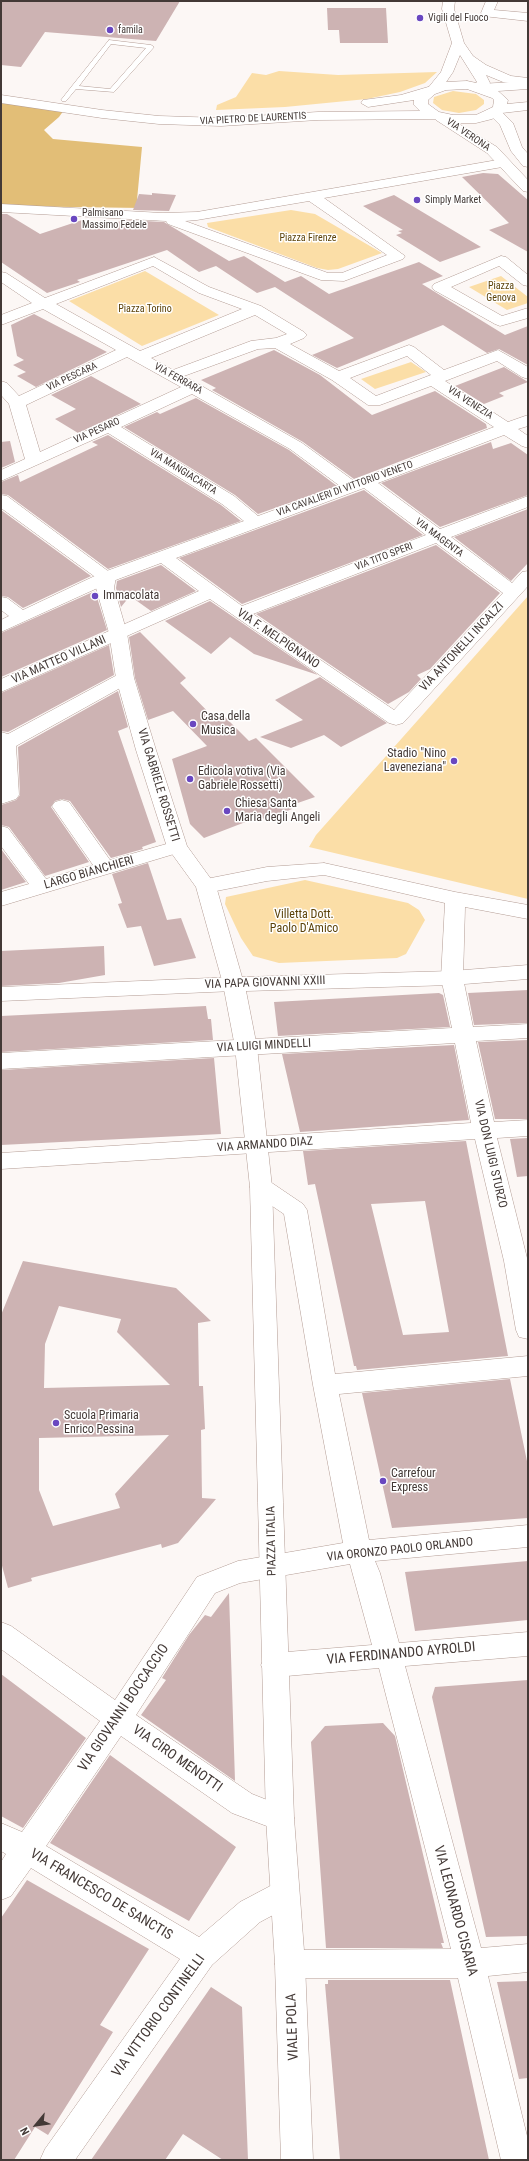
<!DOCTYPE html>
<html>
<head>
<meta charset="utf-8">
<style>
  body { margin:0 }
  #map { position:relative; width:529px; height:2161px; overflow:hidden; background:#fcf7f5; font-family:"Roboto Condensed",sans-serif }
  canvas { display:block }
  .frame { position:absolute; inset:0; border:2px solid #433936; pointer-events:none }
  .north { position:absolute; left:16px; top:2105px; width:40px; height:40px; -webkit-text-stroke:3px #fff; paint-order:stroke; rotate:241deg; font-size:11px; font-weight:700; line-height:16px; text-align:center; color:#433936 }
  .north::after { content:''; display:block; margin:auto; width:14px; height:18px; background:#433936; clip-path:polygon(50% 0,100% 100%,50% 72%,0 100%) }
</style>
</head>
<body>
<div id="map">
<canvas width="529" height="2161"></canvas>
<div class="frame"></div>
<div class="north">N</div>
</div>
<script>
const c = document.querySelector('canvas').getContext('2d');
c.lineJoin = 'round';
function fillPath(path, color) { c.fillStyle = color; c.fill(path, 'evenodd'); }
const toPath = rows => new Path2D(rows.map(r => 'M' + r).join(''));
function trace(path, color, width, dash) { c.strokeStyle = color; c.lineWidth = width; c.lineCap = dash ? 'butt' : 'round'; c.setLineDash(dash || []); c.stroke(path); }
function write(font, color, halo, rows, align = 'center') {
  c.font = font + ' "Roboto Condensed",sans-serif'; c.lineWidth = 3; c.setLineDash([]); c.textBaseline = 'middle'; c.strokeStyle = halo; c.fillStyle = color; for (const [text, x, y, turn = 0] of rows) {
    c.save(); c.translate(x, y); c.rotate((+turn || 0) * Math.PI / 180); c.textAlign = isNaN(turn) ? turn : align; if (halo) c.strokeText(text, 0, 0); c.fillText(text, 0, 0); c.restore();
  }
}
fillPath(toPath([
  [279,71,338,75,437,72,425,83,400,92,367,99,285,107,216,110,217,105,236,97,252,73,266,75],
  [453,91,476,94,484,100,484,104,476,110,459,113,442,110,433,103,434,97],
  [291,210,315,214,382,253,338,269,328,270,317,268,216,230,208,227,207,223],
  [145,271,219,315,142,346,69,301],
  [501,276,528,297,528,303,507,310,469,287],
  [411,362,426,372,375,389,361,379],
  [528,596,528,899,309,847,316,835],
  [305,880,408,903,419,910,425,920,406,954,397,958,279,963,253,956,241,938,225,904,226,897]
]), '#fbdea7');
fillPath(toPath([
  [1,102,64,110,59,117,44,130,53,139,142,147,137,200,142,208,1,206]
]), '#e2be77');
fillPath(toPath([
  [1,1,180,1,156,41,45,32,21,67,1,65],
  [327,8,386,8,388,43,340,43,339,30,328,30],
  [483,173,498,174,528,200,528,252,489,230,509,223,462,177],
  [152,193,176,195,169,211,133,210,139,194,152,195],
  [394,195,481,247,440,262,396,235,402,233,398,231,403,230,363,206],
  [1,214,7,214,40,234,82,220,96,229,124,220,164,222,229,261,244,256,285,282,301,276,329,294,419,262,443,276,422,284,505,335,528,326,528,365,499,349,487,353,443,325,337,368,312,355,354,338,275,287,257,293,216,266,199,272,167,250,77,280,80,282,47,293,1,262],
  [34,314,107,352,36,387,17,376,26,372,13,365,24,360,17,356,11,325],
  [274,350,320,375,372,415,435,391,486,424,487,428,354,479,303,442,212,390,216,388,201,380],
  [504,367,528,382,499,393,504,396,484,404,455,386],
  [91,376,141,404,78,433,55,419,76,409,51,395],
  [196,398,289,450,337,486,258,514,235,495,124,427,157,412,160,414],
  [108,435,221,505,241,521,108,569,8,495,1,494,1,482,18,475,20,482,98,445,92,442],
  [10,441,15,462,1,468,1,442],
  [491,442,493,449,511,443,528,455,528,495,440,527,381,483],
  [364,490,423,535,242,604,179,558],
  [528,509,528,563,511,581,454,537],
  [1,510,91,576,23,608,8,597,1,596],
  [436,545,500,593,430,669,417,675,421,679,409,692,388,704,256,614],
  [161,565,196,591,151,611,130,596,121,607,116,588,117,581],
  [95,591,107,630,1,677,1,633],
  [210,601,318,675,254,654,230,637,211,654,165,621],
  [140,632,186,678,180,683,214,718,223,715,249,741,256,738,315,797,289,806,292,809,265,820,261,816,204,838,190,824,172,759,207,746,173,711,148,720,135,678,129,637],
  [109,645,114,675,8,732,1,731,1,693],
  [320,677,387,723,341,747,324,735,291,748,260,737,303,720,275,700],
  [118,691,128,727,118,731,156,842,142,847,143,849,111,858,70,801,62,799,55,801,51,807,89,862,45,876,9,827,1,825,1,805,16,800,20,795,18,747],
  [1,849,26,882,1,890],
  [148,863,167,920,181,918,196,958,154,966,141,926,127,928,118,904,122,903,112,874],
  [104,946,105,975,59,983,1,986,1,951],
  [528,990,528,1023,474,1025,468,993],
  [439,993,443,995,450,1027,278,1036,274,1002],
  [206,1006,208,1019,211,1019,213,1040,1,1052,1,1016],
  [528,1040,528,1119,495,1119,478,1042],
  [454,1045,469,1120,300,1132,282,1054],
  [214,1058,221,1134,1,1145,1,1070],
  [528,1138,528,1176,517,1177,510,1139],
  [466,1141,508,1356,357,1370,356,1366,354,1366,315,1184,308,1185,303,1151],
  [425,1201,449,1332,403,1335,371,1204],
  [23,1261,176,1288,211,1321,198,1323,199,1386,203,1386,205,1429,201,1430,202,1498,216,1499,178,1543,162,1548,161,1544,31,1578,32,1581,8,1588,1,1562,1,1315],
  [59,1306,121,1319,117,1332,170,1385,44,1388,45,1344],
  [169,1435,115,1494,120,1508,53,1526,39,1490,39,1438],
  [510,1379,528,1466,528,1518,392,1528,362,1393],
  [528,1561,528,1620,415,1631,405,1572],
  [229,1593,235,1781,141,1715,166,1680,162,1678,189,1635,205,1615,211,1617],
  [1,1674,86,1738,23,1828,1,1816],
  [528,1680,528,1936,486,1937,432,1697,435,1687],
  [383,1723,395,1736,444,1943,441,1943,443,1948,326,1948,311,1742,325,1726],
  [110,1755,236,1847,189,1921,50,1843],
  [27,1880,149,1949,100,2025,113,2032,48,2135,35,2127,14,2160,1,2160,1,1918],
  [328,1980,450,1980,489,2160,340,2160,325,1984,328,1984],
  [528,1981,528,2078,519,2079,497,1982],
  [211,1987,242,2007,248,2160,223,2160,183,2134,165,2160,91,2160]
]), '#cdb3b3');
const service = toPath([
  [109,40,151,45,154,47,114,92,76,89,66,101,62,101,61,100,72,86,109,40],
  [111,44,146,48,110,89,79,86,111,44]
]);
const minor = toPath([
  [443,1,455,1,454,9,464,43,473,56,486,65,511,76,528,78,528,86,503,82,486,75,490,83,489,86,483,90,473,90,471,87,477,82,460,55,453,72,440,91,430,91,428,88,441,72,452,43,442,9,443,1],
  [486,1,498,1,494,10,528,13,528,21,483,16,481,13,486,1],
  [503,159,510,163,508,166,324,198,405,256,403,259,344,281,321,280,168,224,166,221,1,212,1,204,162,213,197,212,503,159],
  [309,201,387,255,342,273,328,273,185,221,197,220,309,201],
  [501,256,506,257,528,275,528,286,523,285,499,266,451,287,502,316,528,308,528,318,500,326,495,324,434,290,432,287,434,284,501,256],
  [154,257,209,287,261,306,304,332,307,335,304,338,290,344,339,371,409,345,414,347,444,370,498,350,528,367,528,379,522,377,497,361,445,381,508,422,528,415,528,426,518,429,528,436,528,448,522,446,504,435,378,483,440,529,528,496,528,507,451,537,512,583,522,572,528,571,528,586,403,723,396,725,389,723,210,599,1,692,1,679,199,591,161,563,113,581,1,632,1,620,9,616,1,610,1,597,7,598,23,610,101,573,244,521,222,504,108,433,1,481,1,470,25,459,9,404,1,395,1,381,7,383,19,396,116,350,43,309,1,325,1,315,32,303,1,282,1,272,6,273,45,298,154,257],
  [153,266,199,293,242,309,140,351,56,304,153,266],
  [255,315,287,334,276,338,251,341,173,370,151,358,255,315],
  [275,348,332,380,368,405,380,405,431,386,494,427,354,481,302,443,184,376,258,349,275,348],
  [407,356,431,375,376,396,350,378,407,356],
  [127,357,181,387,40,452,26,405,127,357],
  [192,394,290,449,340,486,258,516,234,496,121,427,192,394],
  [364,488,426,535,242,606,176,558,364,488],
  [436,543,503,593,394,710,253,614,436,543],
  [125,672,131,674,134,678,131,682,16,746,19,795,16,799,1,804,1,732,8,734,119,674,125,672],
  [62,800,69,802,110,860,177,841,184,843,187,847,184,851,1,906,1,892,29,884,1,846,1,826,8,828,46,879,93,865,52,806,55,802,62,800],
  [324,863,455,892,528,905,528,919,465,907,463,978,473,1027,528,1024,528,1038,476,1041,494,1122,528,1120,528,1136,497,1138,528,1262,528,1339,519,1337,516,1330,504,1261,475,1139,1,1169,1,1153,471,1123,455,1043,1,1069,1,1053,452,1028,441,978,445,903,324,875,267,881,206,893,199,891,196,886,199,881,206,879,267,867,324,863],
  [234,977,241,979,245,984,241,989,234,991,1,1001,1,987,234,977],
  [261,1179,269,1181,303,1204,307,1210,335,1374,528,1356,528,1376,339,1394,369,1540,528,1525,528,1547,375,1561,380,1573,399,1643,528,1632,528,1656,405,1666,481,1948,528,1944,528,1972,488,1976,528,2140,528,2160,501,2160,458,1978,290,1978,279,1974,275,1964,279,1954,290,1950,451,1949,379,1668,275,1677,265,1673,261,1665,265,1657,275,1653,372,1645,350,1564,240,1583,215,1593,136,1715,252,1794,290,1809,294,1818,290,1827,280,1831,232,1813,121,1736,46,1846,199,1937,240,1902,274,1884,284,1880,294,1884,299,1894,294,1904,260,1922,212,1965,75,2160,40,2160,45,2149,180,1959,31,1868,11,1896,1,1900,1,1862,6,1854,1,1851,1,1823,22,1832,100,1721,1,1649,1,1622,11,1626,115,1700,197,1577,238,1561,343,1543,313,1385,284,1214,253,1193,250,1187,253,1181,261,1179]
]);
const tertiary = toPath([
  [495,109,500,110,513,123,522,147,528,154,528,167,523,166,511,151,500,125,488,113,495,109],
  [441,113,497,147,528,180,528,192,523,191,487,153,436,120,434,117,436,114,441,113],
  [1,495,7,496,116,577,114,588,127,633,134,678,156,750,187,846,216,886,242,977,452,971,528,965,528,979,452,985,246,991,257,1047,272,1187,294,1818,305,1964,313,2160,281,2160,275,1964,266,1818,250,1187,235,1047,223,984,196,887,167,847,136,750,116,678,109,633,96,588,98,579,1,508,1,495]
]);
const secondary = toPath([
  [467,81,481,84,528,81,528,89,498,91,508,100,507,104,528,102,528,110,502,113,492,119,476,123,453,123,435,119,318,120,221,126,159,124,102,118,1,103,1,95,102,110,159,116,221,118,318,112,420,111,414,105,414,100,368,107,361,103,363,100,401,95,445,82,467,81],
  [467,89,492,98,494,100,493,107,476,115,453,115,439,112,428,104,428,100,435,94,446,90,467,89]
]);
trace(service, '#b39c94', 1);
trace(minor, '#b39c94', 1);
trace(tertiary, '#b39c94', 1);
trace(secondary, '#b39c94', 1);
fillPath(service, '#fff');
fillPath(minor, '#fff');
fillPath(tertiary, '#fff');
fillPath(secondary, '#fff');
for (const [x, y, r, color] of [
  [420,18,4,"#6947c0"],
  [110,30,4,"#6947c0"],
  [417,200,4,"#6947c0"],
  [74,219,4,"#6947c0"],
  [95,596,4,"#6947c0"],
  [193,724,4,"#6947c0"],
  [454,761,4,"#6947c0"],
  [190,779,4,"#6947c0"],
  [227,811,4,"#6947c0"],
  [56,1423,4,"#6947c0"],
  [383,1481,4,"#6947c0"]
]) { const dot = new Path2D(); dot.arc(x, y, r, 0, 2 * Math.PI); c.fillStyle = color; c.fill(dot); trace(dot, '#fff', 1.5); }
write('10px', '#433936', '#fff', [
  ["Vigili del Fuoco",428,18],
  ["famila",118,30],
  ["Simply Market",425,200],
  ["Palmisano",82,213],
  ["Massimo Fedele",82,225]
], 'left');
write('10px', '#433936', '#fff', [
  ["VIA PIETRO DE LAURENTIS",253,119,-3],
  ["VIA VERONA",468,135,34],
  ["VIA PESCARA",72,377,-25],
  ["VIA FERRARA",178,379,29],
  ["VIA VENEZIA",470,403,33],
  ["VIA PESARO",97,431,-24],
  ["VIA MANGIACARTA",183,472,32],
  ["VIA CAVALIERI DI VITTORIO VENETO",345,489,-20],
  ["VIA MAGENTA",439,538,37],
  ["VIA TITO SPERI",384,557,-21]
]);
write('10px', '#5c430a', '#fff', [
  ["Piazza Firenze",308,238],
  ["Piazza",501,286],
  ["Genova",501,298],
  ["Piazza Torino",145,309]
]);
write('12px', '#433936', '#fff', [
  ["Immacolata",103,596],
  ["Casa della",201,717],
  ["Musica",201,731],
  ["Stadio \"Nino",446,754,"right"],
  ["Laveneziana\"",446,768,"right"],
  ["Edicola votiva (Via",198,772],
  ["Gabriele Rossetti)",198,786],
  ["Chiesa Santa",235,804],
  ["Maria degli Angeli",235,818],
  ["Scuola Primaria",64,1416],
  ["Enrico Pessina",64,1430],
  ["Carrefour",391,1474],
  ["Express",391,1488]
], 'left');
write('12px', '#433936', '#fff', [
  ["VIA F. MELPIGNANO",278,639,34],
  ["VIA ANTONELLI INCALZI",462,647,-47],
  ["VIA MATTEO VILLANI",59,660,-24],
  ["VIA GABRIELE ROSSETTI",158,785,73],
  ["LARGO BIANCHIERI",89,873,-16],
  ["VIA PAPA GIOVANNI XXIII",265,983,-2],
  ["VIA LUIGI MINDELLI",264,1046,-3],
  ["VIA ARMANDO DIAZ",265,1145,-4],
  ["VIA DON LUIGI STURZO",490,1154,77],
  ["PIAZZA ITALIA",272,1541,-91],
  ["VIA ORONZO PAOLO ORLANDO",400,1550,-6]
]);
write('12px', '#5c430a', '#fff', [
  ["Villetta Dott.",304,915],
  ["Paolo D'Amico",304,929]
]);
write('14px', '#433936', '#fff', [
  ["VIA FERDINANDO AYROLDI",401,1654,-5],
  ["VIA GIOVANNI BOCCACCIO",124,1708,-56],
  ["VIA CIRO MENOTTI",177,1759,35],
  ["VIA FRANCESCO DE SANCTIS",101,1895,31],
  ["VIA LEONARDO CISARIA",455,1911,75],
  ["VIA VITTORIO CONTINELLI",159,2016,-54],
  ["VIALE POLA",293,2027,-92]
]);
</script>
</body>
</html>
